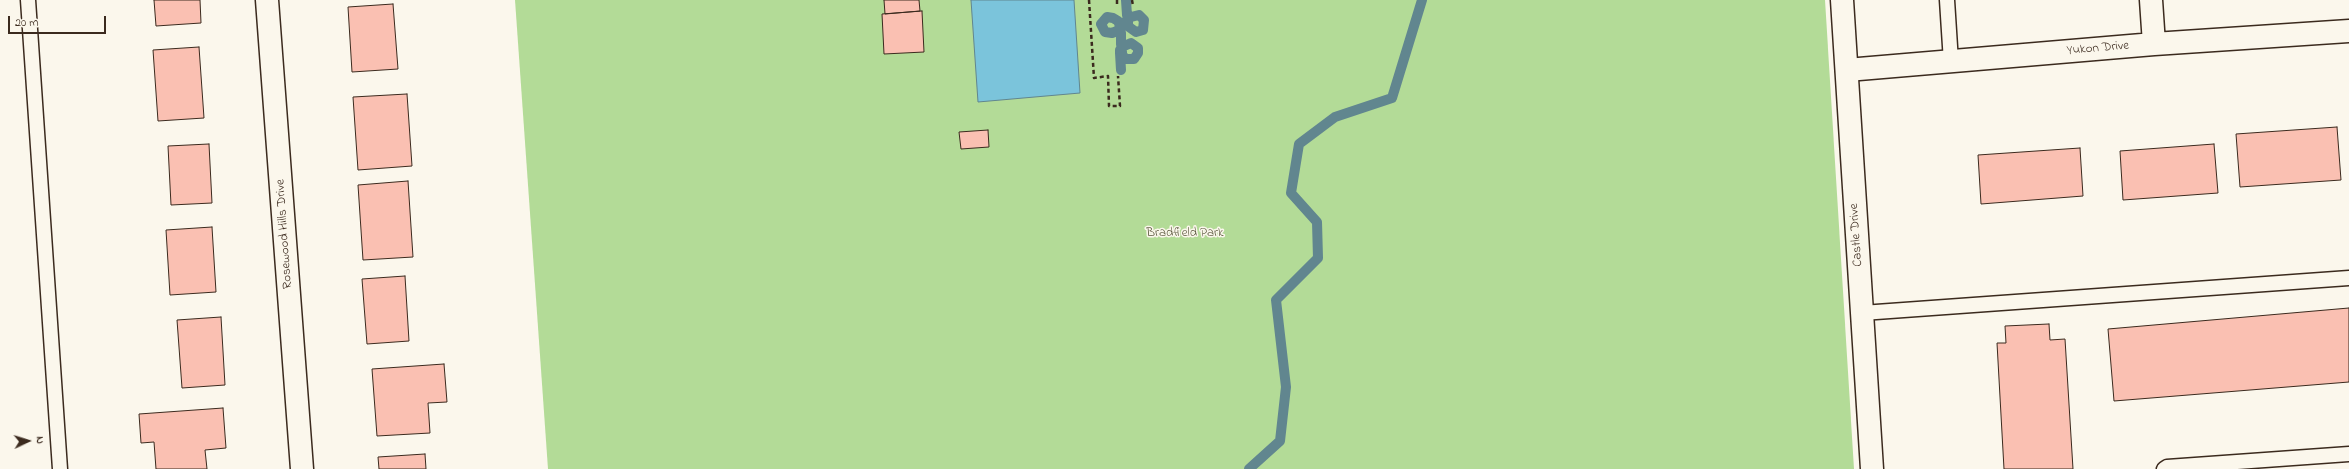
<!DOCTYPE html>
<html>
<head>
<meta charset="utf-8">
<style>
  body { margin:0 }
  #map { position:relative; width:2349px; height:469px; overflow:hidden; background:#fbf7ec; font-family:"Indie Flower",sans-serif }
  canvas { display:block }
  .north { position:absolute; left:8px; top:421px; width:40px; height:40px; -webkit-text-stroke:3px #fbf7ec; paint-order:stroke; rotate:86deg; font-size:11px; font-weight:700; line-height:16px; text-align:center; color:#3b2a1e }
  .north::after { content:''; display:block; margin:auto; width:14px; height:18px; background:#3b2a1e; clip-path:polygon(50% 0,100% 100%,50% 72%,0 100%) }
  .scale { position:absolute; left:8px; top:16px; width:98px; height:18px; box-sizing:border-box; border:2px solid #3b2a1e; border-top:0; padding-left:5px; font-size:12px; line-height:14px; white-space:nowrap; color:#3b2a1e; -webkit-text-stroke:3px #fbf7ec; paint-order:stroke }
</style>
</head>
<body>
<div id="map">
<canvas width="2349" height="469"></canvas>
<div class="north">N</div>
<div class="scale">20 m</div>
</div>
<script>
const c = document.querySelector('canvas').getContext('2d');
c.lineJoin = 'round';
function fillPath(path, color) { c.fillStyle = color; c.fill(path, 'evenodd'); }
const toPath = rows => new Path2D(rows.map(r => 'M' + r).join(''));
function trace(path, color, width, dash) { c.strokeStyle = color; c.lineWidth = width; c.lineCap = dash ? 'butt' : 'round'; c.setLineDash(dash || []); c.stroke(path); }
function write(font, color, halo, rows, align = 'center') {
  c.font = font + ' "Indie Flower",sans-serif'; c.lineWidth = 3; c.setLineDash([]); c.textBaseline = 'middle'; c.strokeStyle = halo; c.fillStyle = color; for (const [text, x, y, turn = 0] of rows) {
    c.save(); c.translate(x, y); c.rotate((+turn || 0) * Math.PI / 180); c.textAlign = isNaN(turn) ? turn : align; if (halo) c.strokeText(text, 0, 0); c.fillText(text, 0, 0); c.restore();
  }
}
fillPath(toPath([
  [515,0,1825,0,1854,469,548,469]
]), '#b3db97');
const water = toPath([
  [971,0,1074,0,1080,93,978,102,971,0]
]);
fillPath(water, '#7bc4db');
trace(water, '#61868f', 1);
trace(toPath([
  [1121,70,1120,53,1120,50,1122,47,1131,43,1138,48,1138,53,1134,59,1125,59,1122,54,1122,52,1121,44,1121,33,1120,30,1120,26,1118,21,1113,18,1107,17,1101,24,1105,32,1112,33,1117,31,1123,24,1125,22,1131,17,1139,15,1144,20,1143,30,1136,32,1129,27,1128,24,1128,19,1127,15,1126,0],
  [1249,469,1280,441,1286,387,1276,300,1318,258,1317,222,1291,193,1299,144,1335,117,1392,98,1422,0]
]), '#61868f', 10);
const building = toPath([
  [154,0,200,0,201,23,156,26,154,0],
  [884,0,919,0,920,11,885,14,884,0],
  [393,4,398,69,352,72,348,7,393,4],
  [922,11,924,52,884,54,882,14,922,11],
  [199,47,204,118,158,121,153,50,199,47],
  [407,94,412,166,358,170,353,97,407,94],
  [2337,127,2341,180,2240,187,2236,134,2337,127],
  [988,130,989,147,961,149,959,132,988,130],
  [209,144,212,203,171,205,168,146,209,144],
  [2214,144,2218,193,2123,200,2120,151,2214,144],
  [2080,148,2083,196,1981,204,1978,155,2080,148],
  [408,181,413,257,363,260,358,185,408,181],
  [212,227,216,292,170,295,166,230,212,227],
  [405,276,409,341,367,344,362,279,405,276],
  [2349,308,2349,382,2114,401,2108,329,2349,308],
  [221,317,225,385,182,388,177,320,221,317],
  [2049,324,2050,340,2065,339,2073,469,2004,469,1997,343,2006,343,2005,326,2049,324],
  [444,364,447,402,428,403,430,433,377,436,372,369,444,364],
  [223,408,226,448,205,450,207,469,156,469,154,442,141,443,139,414,223,408],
  [425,454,426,469,379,469,378,457,425,454]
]);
fillPath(building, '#fac0b2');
trace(building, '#3b2a1e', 1);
const service = toPath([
  [28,0,60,469],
  [1947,0,1951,62],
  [1862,313,2349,278],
  [2164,469,2167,467,2349,454]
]);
const minor = toPath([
  [267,0,302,469],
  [2151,0,2154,44],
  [1847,70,2154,44,2349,31]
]);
const secondary = toPath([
  [1842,0,1872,469]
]);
trace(service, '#3b2a1e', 17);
trace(minor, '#3b2a1e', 25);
trace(secondary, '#3b2a1e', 25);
trace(toPath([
  [1089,0,1094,78,1108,76,1109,106,1120,106,1118,76],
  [1117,0,1117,6],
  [1132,0,1133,6]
]), '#3b2a1e', 2.5, [4, 3]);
trace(service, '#fbf7ec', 14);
trace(minor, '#fbf7ec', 22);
trace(secondary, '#fbf7ec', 22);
write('13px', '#3b2a1e', '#fbf7ec', [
  ["Yukon Drive",2098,49,-5],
  ["Rosewood Hills Drive",285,234,-94],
  ["Castle Drive",1857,235,-94]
]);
write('13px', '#59563c', '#fbf7ec', [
  ["Bradfield Park",1185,234]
]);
</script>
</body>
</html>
